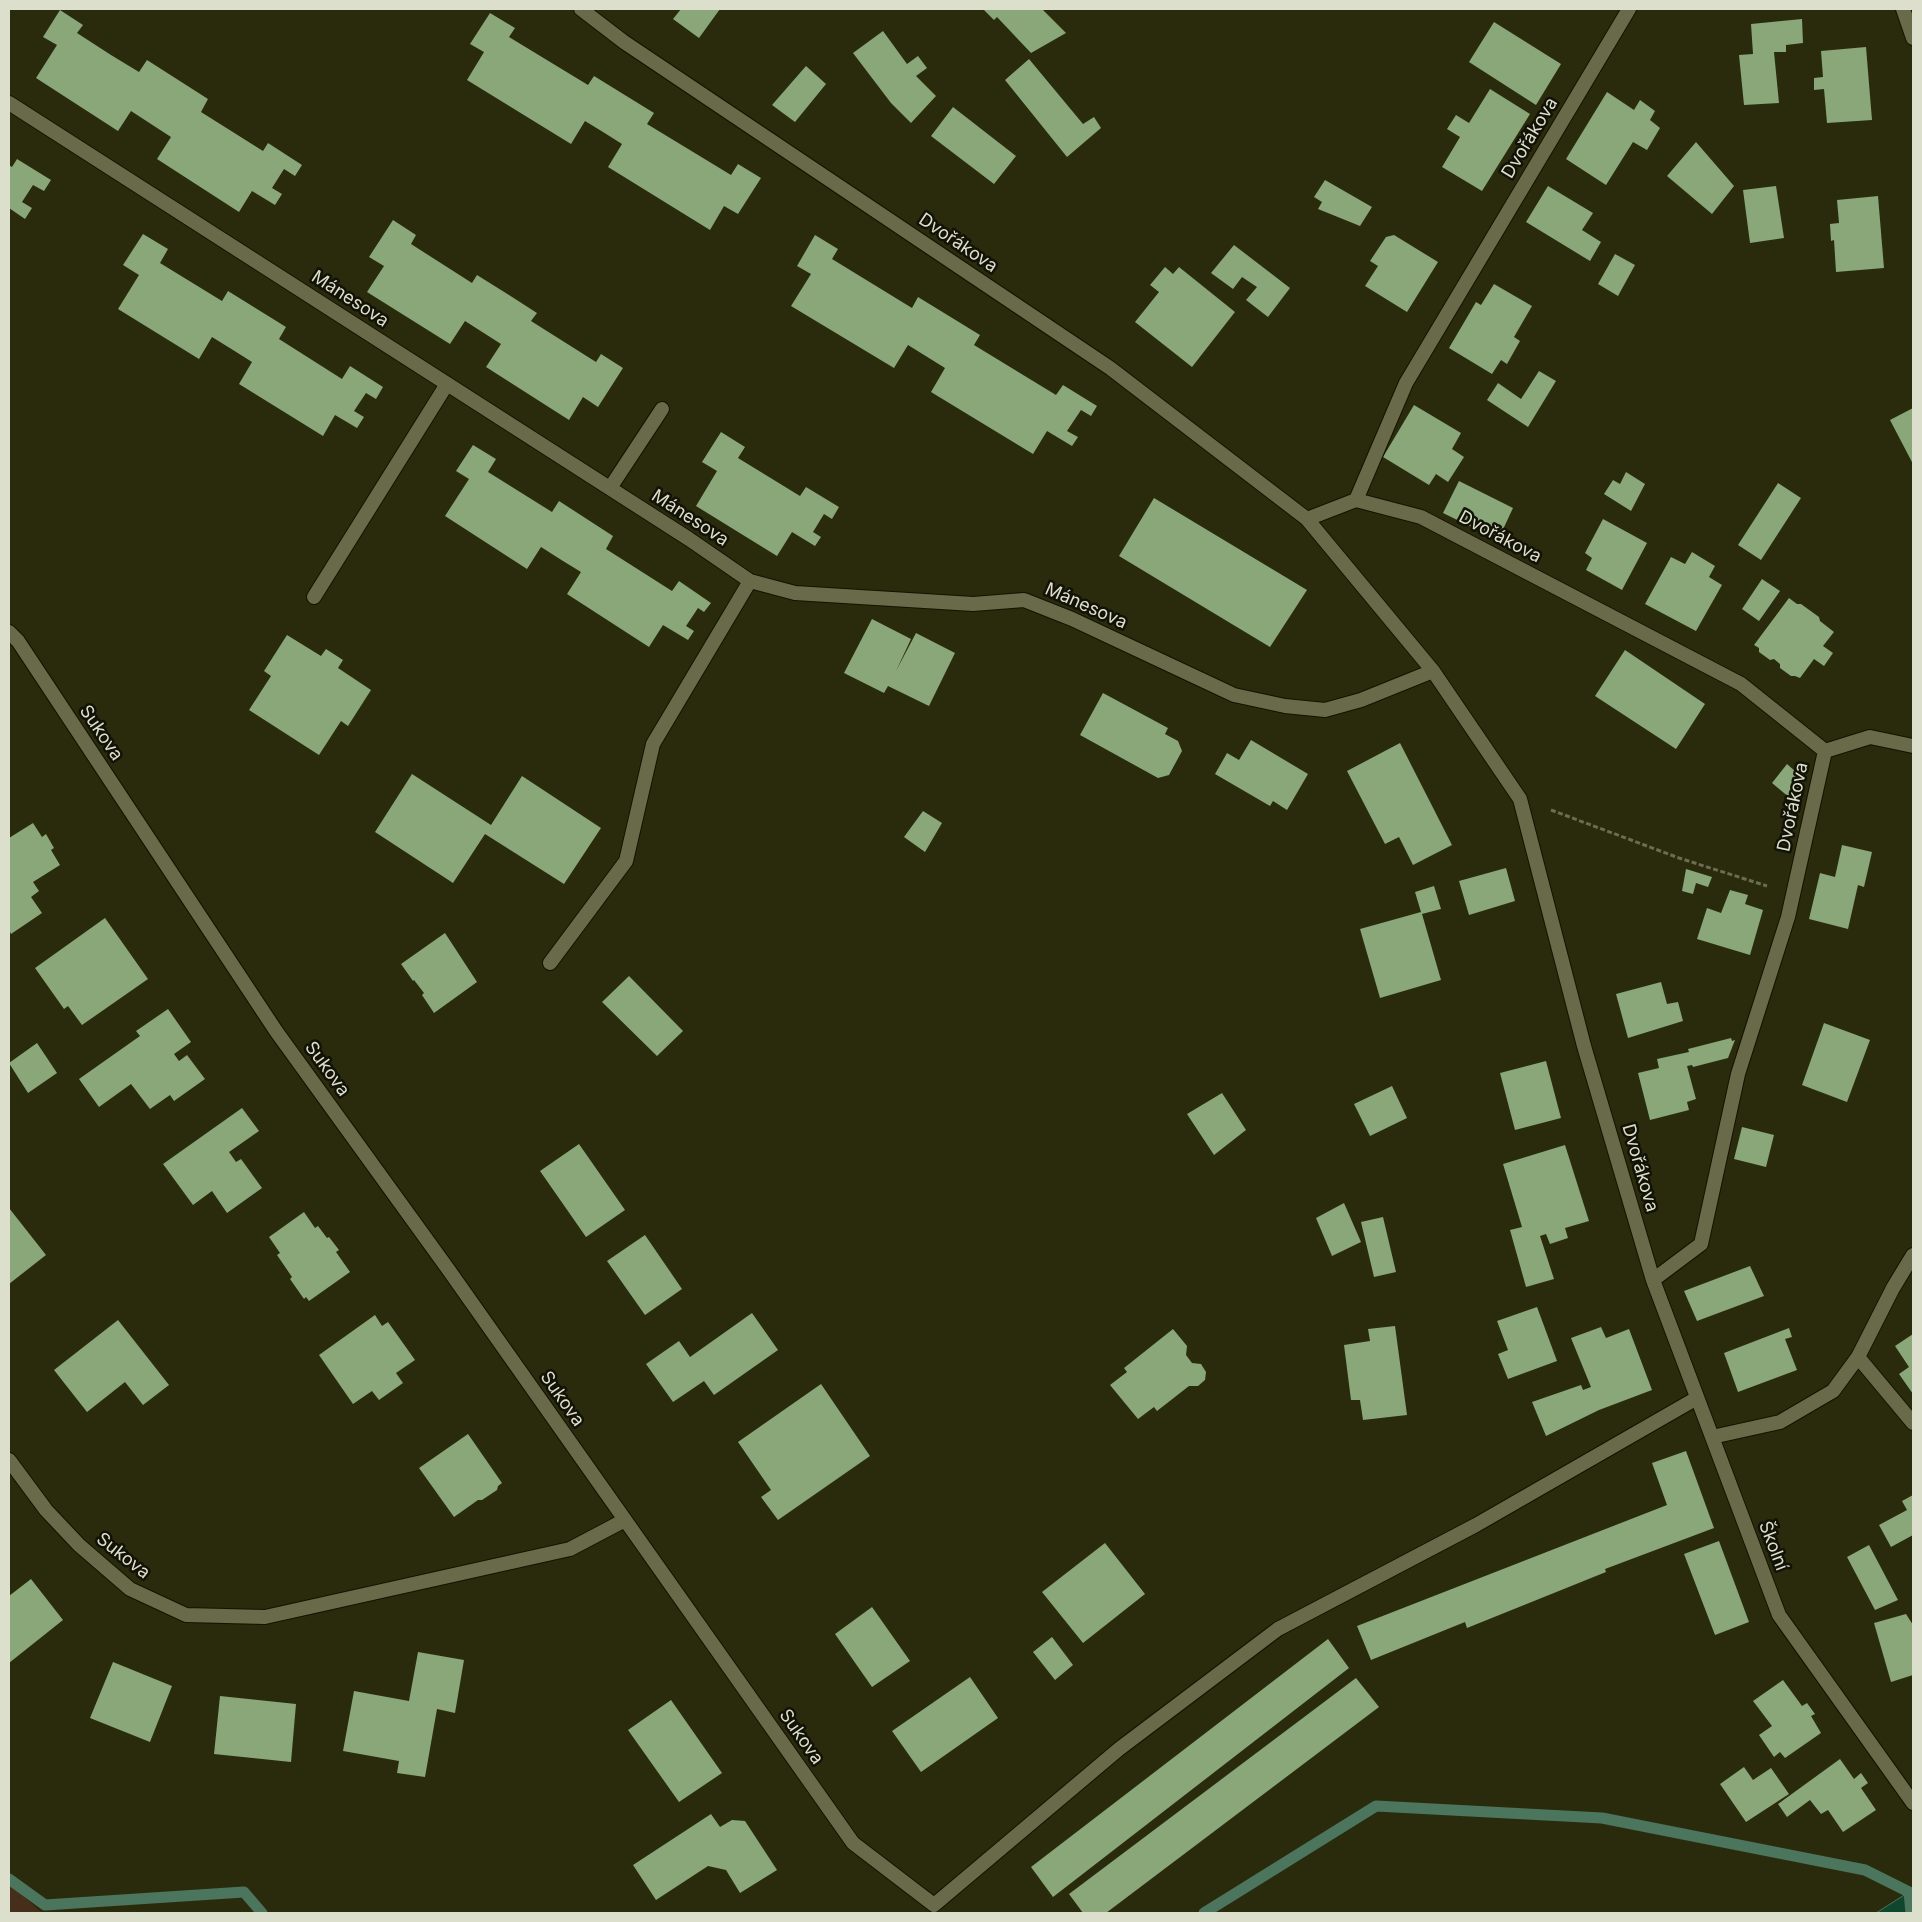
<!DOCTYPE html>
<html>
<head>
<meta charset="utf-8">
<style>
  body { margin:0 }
  #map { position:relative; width:1922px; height:1922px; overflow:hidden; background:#2a2b0d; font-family:Inter,sans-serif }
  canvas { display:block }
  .frame { position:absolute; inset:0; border:10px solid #dddfcd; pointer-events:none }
</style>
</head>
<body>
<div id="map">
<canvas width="1922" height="1922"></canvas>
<div class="frame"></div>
</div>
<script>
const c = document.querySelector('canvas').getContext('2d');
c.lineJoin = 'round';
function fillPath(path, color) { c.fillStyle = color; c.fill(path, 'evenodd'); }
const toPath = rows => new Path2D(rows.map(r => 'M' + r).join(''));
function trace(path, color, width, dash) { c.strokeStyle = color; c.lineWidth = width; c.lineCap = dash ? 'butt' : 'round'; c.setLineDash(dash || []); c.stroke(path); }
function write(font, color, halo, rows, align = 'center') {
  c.font = font + ' Inter,sans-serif'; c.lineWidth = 5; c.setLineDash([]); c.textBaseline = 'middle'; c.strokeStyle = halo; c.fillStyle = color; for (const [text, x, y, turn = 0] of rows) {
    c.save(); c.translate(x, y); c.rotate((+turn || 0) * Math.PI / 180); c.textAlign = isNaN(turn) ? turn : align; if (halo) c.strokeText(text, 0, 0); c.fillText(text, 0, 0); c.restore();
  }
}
fillPath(toPath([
  [9,1883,42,1913,9,1913]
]), '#452f1a');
const water = toPath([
  [1913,1890,1913,1913,1876,1913,1909,1892,1913,1890]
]);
fillPath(water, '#0e472d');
trace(water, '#4c755d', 1);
trace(toPath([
  [9,1879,45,1905,244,1892,262,1913],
  [1204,1913,1376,1806,1602,1818,1865,1870,1909,1892,1911,1913]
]), '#4c755d', 11);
fillPath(toPath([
  [681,9,720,9,699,38,673,19],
  [983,9,1042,9,1066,33,1031,53,997,17,994,20],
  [60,10,83,25,77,33,111,55,139,72,147,60,208,99,201,112,263,151,268,143,302,165,295,176,284,169,272,188,282,194,275,205,252,191,239,212,157,159,171,137,131,111,118,131,36,78,57,45,43,37],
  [490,13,515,28,509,37,588,85,594,76,654,113,647,124,731,175,738,164,761,178,738,214,724,206,710,230,608,167,622,144,603,132,585,121,571,144,467,80,484,52,470,44],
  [1802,19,1803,43,1786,45,1786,52,1774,52,1779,103,1744,105,1739,55,1753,54,1751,24],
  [1494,22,1561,64,1536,105,1469,62],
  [883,31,907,64,918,56,927,68,916,76,936,96,911,123,891,103,853,53],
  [1866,47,1872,120,1827,123,1824,89,1814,90,1814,78,1823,77,1821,51],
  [1029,59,1083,124,1094,117,1101,128,1067,157,1005,80],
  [806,66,826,84,795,122,772,105],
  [1490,89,1530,114,1482,191,1442,167,1460,137,1447,129,1456,115,1469,123],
  [1607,92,1634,110,1640,100,1655,111,1650,120,1660,128,1647,150,1633,142,1606,185,1566,159],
  [953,107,1016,156,994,184,931,136],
  [1696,142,1734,186,1712,214,1667,176],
  [17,159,51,180,44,191,33,185,22,202,32,208,25,219,9,208,9,165,12,167],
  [1325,180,1372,207,1360,226,1318,209,1322,202,1314,197],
  [1548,186,1593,213,1582,230,1601,242,1590,261,1526,222],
  [1776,186,1784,238,1750,243,1743,190],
  [1878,196,1884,268,1836,272,1834,240,1831,241,1830,224,1839,223,1837,200],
  [393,220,416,235,411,244,472,283,477,275,509,295,537,313,531,321,596,362,601,354,623,368,598,407,583,397,569,420,486,367,501,344,465,321,450,344,367,292,384,266,369,257],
  [143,234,168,249,160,263,222,301,228,291,286,327,279,339,342,379,350,366,383,387,376,399,366,393,354,411,364,417,357,428,335,415,323,436,239,384,252,362,233,350,212,337,199,359,118,309,139,275,123,265],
  [815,235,838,249,832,259,912,308,918,297,980,335,974,345,1056,395,1063,385,1097,406,1091,416,1081,410,1067,431,1078,437,1072,446,1047,431,1033,454,931,392,945,368,908,345,894,368,791,306,811,274,797,266],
  [1394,235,1438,262,1407,312,1365,286,1378,266,1370,261,1386,237],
  [1234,245,1290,288,1268,317,1246,300,1257,287,1242,277,1233,289,1211,273],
  [1615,254,1635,265,1618,296,1598,284],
  [1165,267,1173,274,1179,267,1235,312,1192,367,1135,322,1159,292,1150,285],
  [1494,284,1532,306,1514,337,1520,341,1507,364,1501,360,1492,374,1449,348,1476,302,1481,305],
  [1539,371,1556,381,1528,427,1487,400,1498,383,1521,399],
  [1414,405,1461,433,1452,449,1464,457,1448,482,1436,474,1429,485,1383,457],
  [1913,408,1913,464,1890,420],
  [721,432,745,447,738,458,800,496,806,487,839,507,832,519,824,514,813,532,821,537,815,546,792,532,777,556,696,506,717,471,702,462],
  [473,445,496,459,488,472,552,512,559,501,613,536,606,549,672,591,679,581,711,603,704,612,698,608,686,626,694,631,688,640,663,625,649,647,567,594,581,572,563,561,541,547,527,569,445,516,469,479,456,471],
  [1626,472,1645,484,1631,511,1604,494,1613,480,1620,484],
  [1459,481,1513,508,1498,540,1443,513],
  [1778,483,1801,498,1761,560,1738,545],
  [1154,498,1307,590,1270,647,1119,556],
  [1603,519,1647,543,1622,590,1586,570,1592,558,1585,553],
  [1692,552,1715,566,1709,577,1722,585,1696,631,1645,604,1671,557,1685,564],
  [1762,579,1780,591,1759,621,1742,609],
  [1789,598,1797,604,1801,604,1819,617,1820,621,1834,632,1823,646,1833,653,1824,666,1814,659,1800,678,1795,676,1791,676,1780,668,1780,664,1774,659,1770,660,1759,652,1759,648,1754,645],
  [872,619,911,639,896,671,916,633,955,653,929,706,888,686,884,693,844,673],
  [287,635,321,656,326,649,343,660,338,668,371,690,348,726,341,721,319,755,249,710,271,676,264,671],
  [1625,650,1705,704,1676,749,1595,696],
  [1103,693,1168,728,1165,734,1178,741,1182,751,1169,775,1158,778,1080,735],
  [1251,740,1308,774,1287,810,1273,801,1270,806,1215,774,1227,753,1239,760],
  [1400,743,1452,845,1413,865,1399,837,1385,844,1347,771],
  [1787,764,1805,780,1790,798,1772,783],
  [412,774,491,825,522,776,601,828,564,884,485,834,453,883,375,832],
  [923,811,942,823,925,852,904,837],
  [33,823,42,837,46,834,54,848,51,850,60,865,33,882,39,891,31,897,42,913,11,934,9,930,9,838],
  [1842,845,1872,852,1864,887,1858,885,1848,929,1809,919,1820,873,1835,877],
  [1506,868,1515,901,1469,915,1459,881],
  [1686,869,1712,877,1708,887,1696,883,1693,894,1682,891],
  [1434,886,1441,909,1422,914,1441,980,1380,998,1360,929,1421,912,1415,892],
  [1730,890,1748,895,1745,904,1763,910,1750,955,1697,939,1707,908,1721,913],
  [105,918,148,979,82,1025,68,1006,64,1009,35,968],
  [445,933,477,982,434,1013,422,995,424,993,414,980,413,981,401,964],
  [629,976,683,1031,657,1056,602,1002],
  [1661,982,1667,1004,1678,1002,1683,1021,1628,1038,1616,994],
  [168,1009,191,1042,174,1054,179,1061,187,1055,205,1079,174,1101,170,1095,150,1109,131,1084,99,1107,79,1079,140,1036,136,1031],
  [1824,1023,1870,1040,1847,1102,1802,1085],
  [1731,1038,1732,1041,1735,1040,1728,1058,1693,1067,1692,1065,1687,1066,1696,1099,1687,1102,1689,1110,1650,1120,1638,1073,1659,1068,1657,1059,1689,1052,1688,1049],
  [37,1043,57,1073,28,1093,9,1063],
  [1546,1061,1561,1118,1515,1130,1500,1073],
  [1392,1086,1407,1118,1370,1136,1354,1104],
  [1222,1093,1246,1130,1214,1155,1187,1114],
  [242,1108,259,1131,229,1152,236,1162,241,1159,262,1188,227,1213,212,1191,193,1205,163,1164],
  [1742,1127,1774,1135,1766,1167,1734,1159],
  [579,1144,625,1210,586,1237,540,1171],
  [1565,1145,1589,1221,1565,1228,1568,1238,1550,1244,1546,1234,1540,1236,1554,1279,1526,1287,1510,1230,1522,1227,1503,1164],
  [1344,1203,1361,1242,1332,1256,1316,1218],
  [9,1208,46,1255,9,1284],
  [304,1212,315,1228,318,1226,327,1238,329,1237,339,1250,336,1252,350,1272,309,1301,306,1297,304,1299,290,1279,292,1277,277,1255,280,1253,269,1237],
  [1383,1217,1396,1272,1374,1277,1361,1222],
  [645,1235,682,1289,645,1315,607,1261],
  [1750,1266,1764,1296,1697,1321,1684,1291],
  [1537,1307,1557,1361,1508,1379,1498,1354,1508,1350,1497,1321],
  [752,1313,778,1350,714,1395,704,1381,673,1402,646,1364,679,1341,690,1357],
  [375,1315,382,1326,388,1322,415,1360,396,1373,403,1383,379,1400,372,1391,353,1404,319,1355],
  [118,1320,169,1385,143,1405,125,1382,87,1412,54,1370],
  [1395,1326,1407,1415,1363,1420,1360,1400,1351,1400,1344,1345,1370,1341,1368,1329],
  [1601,1327,1606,1338,1629,1329,1652,1390,1599,1410,1546,1436,1532,1402,1581,1385,1583,1390,1591,1387,1571,1338],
  [1789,1328,1792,1337,1785,1339,1797,1370,1738,1392,1724,1353],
  [1173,1329,1187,1346,1186,1355,1192,1363,1201,1364,1206,1372,1205,1380,1198,1386,1189,1386,1157,1411,1154,1407,1138,1419,1110,1385,1127,1372,1124,1368],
  [1913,1334,1913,1394,1899,1374,1909,1367,1895,1346],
  [821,1384,870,1456,778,1520,761,1497,771,1490,738,1442],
  [468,1434,502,1483,498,1486,497,1490,482,1500,478,1500,454,1517,419,1468],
  [1686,1451,1714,1528,1605,1569,1606,1572,1467,1628,1465,1622,1371,1660,1357,1626,1667,1505,1652,1463],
  [1913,1495,1913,1535,1891,1547,1879,1525,1907,1510,1902,1501],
  [1719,1541,1749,1622,1715,1635,1684,1554],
  [1105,1543,1145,1594,1083,1643,1042,1592],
  [1869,1545,1898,1600,1875,1610,1847,1557],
  [31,1579,63,1620,9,1663,9,1596],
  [872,1607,910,1661,872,1687,835,1634],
  [1906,1614,1913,1625,1913,1675,1891,1682,1874,1623],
  [1052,1637,1073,1665,1055,1680,1033,1652],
  [1328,1639,1349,1668,1053,1897,1031,1867],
  [418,1652,464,1660,455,1713,437,1709,425,1777,397,1773,399,1761,343,1751,354,1691,409,1701],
  [113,1662,172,1686,150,1742,90,1718],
  [970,1677,998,1718,921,1772,892,1731],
  [1356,1678,1379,1707,1106,1913,1083,1913,1069,1894],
  [1783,1680,1802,1706,1807,1703,1815,1714,1811,1716,1821,1733,1785,1758,1780,1752,1774,1757,1759,1735,1772,1726,1753,1701],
  [220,1696,296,1704,291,1762,214,1754],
  [671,1700,722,1773,679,1802,628,1730],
  [1840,1759,1854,1779,1861,1773,1868,1783,1861,1788,1876,1810,1843,1832,1828,1810,1821,1814,1810,1800,1787,1817,1778,1804],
  [1744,1767,1753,1780,1771,1768,1789,1794,1746,1822,1720,1784],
  [711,1814,720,1827,732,1820,745,1821,777,1870,740,1893,726,1870,708,1866,656,1900,633,1865]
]), '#89a778');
const service = toPath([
  [610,488,662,409],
  [314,597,447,384]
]);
const minor = toPath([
  [581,9,624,42,1110,368,1307,519,1433,671,1520,799,1584,1046,1653,1280,1779,1615,1913,1803],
  [9,103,689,539,750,581,795,593,973,604,1024,600,1072,619,1234,695,1285,706,1325,710,1361,700,1433,671],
  [1356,500,1406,383,1629,9],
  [1307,519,1356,500,1421,517,1741,684,1825,751,1788,917,1738,1074,1701,1244,1653,1280],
  [9,632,18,641,276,1031,448,1269,853,1843,934,1905,1119,1749,1278,1629,1476,1525,1697,1398],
  [1825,751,1870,737,1913,746],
  [550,963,626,861,653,744,750,581],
  [1858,1357,1913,1423],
  [1712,1437,1780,1422,1833,1391,1858,1357,1893,1288,1913,1255],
  [9,1460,46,1510,79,1545,130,1589,186,1615,265,1617,570,1549,625,1520]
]);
const tertiary = toPath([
  [1903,9,1913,38]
]);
trace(service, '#131300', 16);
trace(minor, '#131300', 16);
trace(tertiary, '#131300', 16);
trace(toPath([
  [1551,810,1679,858,1767,886]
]), '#6b6c52', 3, [5, 2.5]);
trace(service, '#686a4a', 14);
trace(minor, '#686a4a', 14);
trace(tertiary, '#686a4a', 14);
write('18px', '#dddfcd', '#121306', [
  ["Dvořákova",1530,138,-59],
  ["Dvořákova",958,243,34],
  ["Mánesova",350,299,33],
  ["Mánesova",690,518,33],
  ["Dvořákova",1500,537,28],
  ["Mánesova",1086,606,24],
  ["Sukova",101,733,56],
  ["Dvořákova",1793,807,-78],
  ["Sukova",327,1069,54],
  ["Dvořákova",1640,1168,74],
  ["Sukova",562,1399,55],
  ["Školní",1773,1546,69],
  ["Sukova",123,1556,38],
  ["Sukova",801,1737,55]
]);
</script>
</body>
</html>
